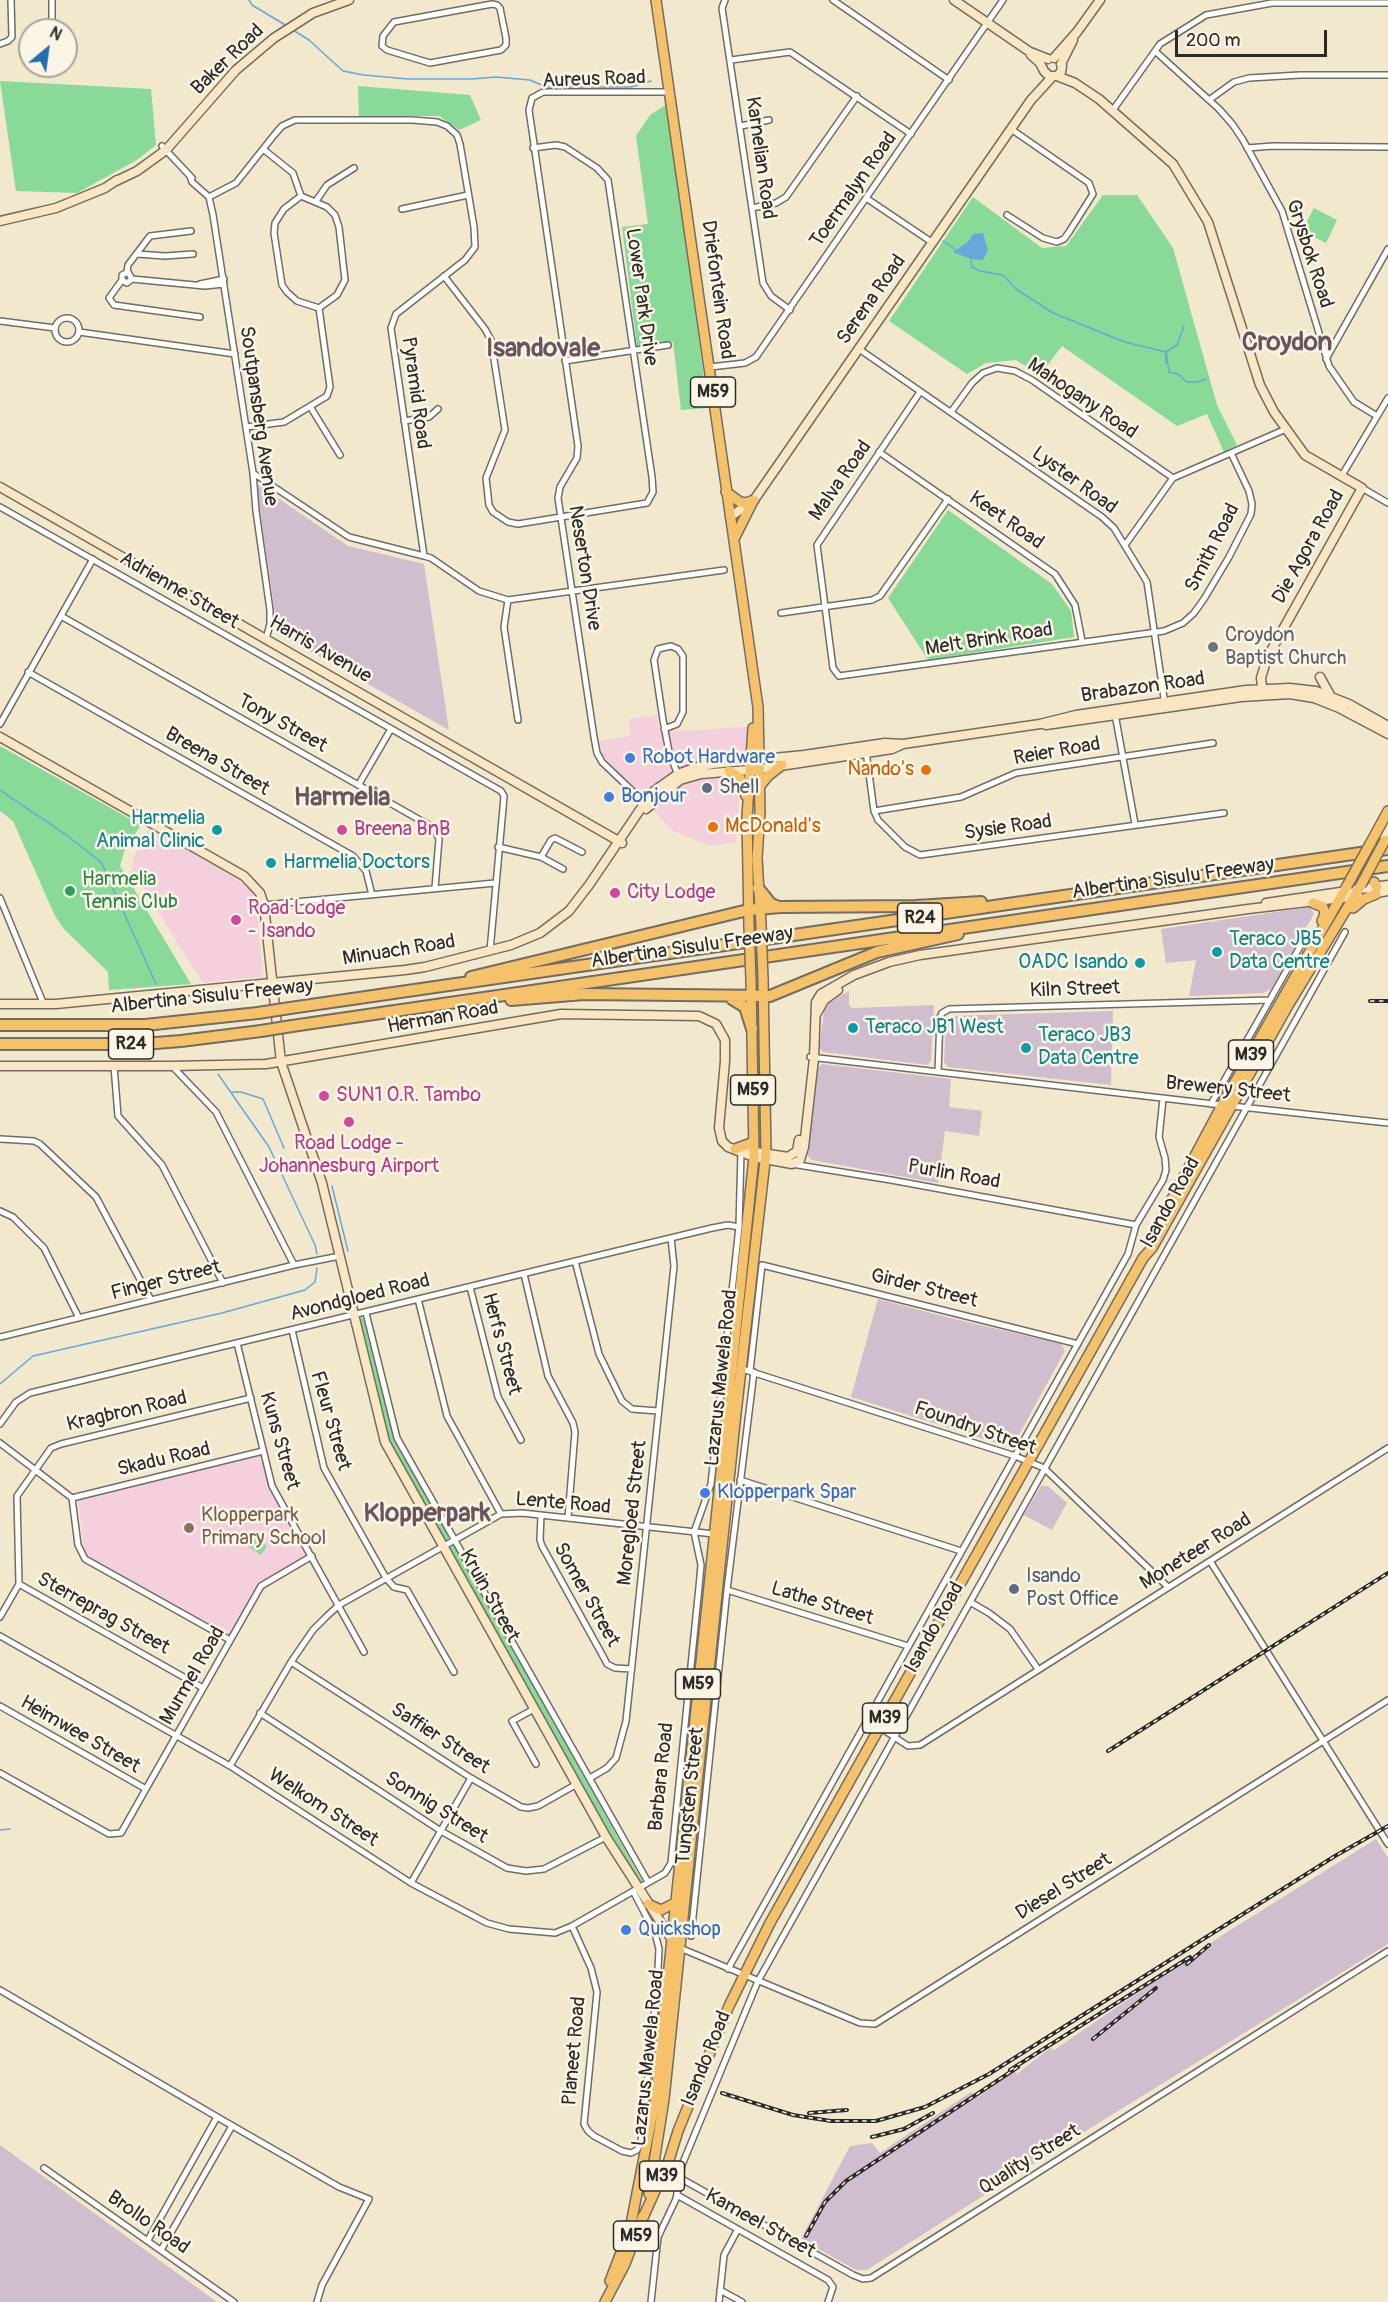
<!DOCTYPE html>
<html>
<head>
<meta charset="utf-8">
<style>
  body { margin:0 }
  #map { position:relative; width:1388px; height:2302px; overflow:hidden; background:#f2e8cd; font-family:Pangolin,sans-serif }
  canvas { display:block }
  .north { position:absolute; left:18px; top:18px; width:60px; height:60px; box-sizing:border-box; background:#fcf5e5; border:2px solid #a8a49b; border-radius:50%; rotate:29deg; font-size:16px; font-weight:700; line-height:24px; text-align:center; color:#2b2b2b }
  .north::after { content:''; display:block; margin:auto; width:21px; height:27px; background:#1f6fb2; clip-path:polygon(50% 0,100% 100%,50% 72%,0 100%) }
  .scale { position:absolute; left:1175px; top:30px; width:152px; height:27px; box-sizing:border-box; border:3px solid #2b2b2b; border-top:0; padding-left:8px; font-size:18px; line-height:21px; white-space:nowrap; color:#2b2b2b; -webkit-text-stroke:4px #fcf5e5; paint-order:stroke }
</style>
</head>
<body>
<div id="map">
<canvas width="1388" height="2302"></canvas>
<div class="north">N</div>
<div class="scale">200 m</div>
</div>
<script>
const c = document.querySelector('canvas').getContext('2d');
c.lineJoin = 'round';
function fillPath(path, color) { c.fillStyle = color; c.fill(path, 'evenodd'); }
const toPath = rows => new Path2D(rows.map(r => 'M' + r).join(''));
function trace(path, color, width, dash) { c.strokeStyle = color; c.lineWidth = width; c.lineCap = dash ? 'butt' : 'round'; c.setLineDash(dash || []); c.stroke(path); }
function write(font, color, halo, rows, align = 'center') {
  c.font = font + ' Pangolin,sans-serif'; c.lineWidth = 5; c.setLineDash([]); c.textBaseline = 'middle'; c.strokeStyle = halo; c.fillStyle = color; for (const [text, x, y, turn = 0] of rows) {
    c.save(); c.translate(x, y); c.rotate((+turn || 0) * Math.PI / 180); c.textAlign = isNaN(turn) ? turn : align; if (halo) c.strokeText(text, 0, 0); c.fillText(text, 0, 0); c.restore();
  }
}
fillPath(toPath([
  [657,715,659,732,747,727,746,762,731,763,739,798,736,842,710,846,673,831,602,755,599,741,631,736,629,719],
  [149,829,234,877,255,893,263,977,202,982,131,868,136,853],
  [262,1455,312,1559,259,1589,229,1641,85,1559,78,1497]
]), '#f4cfdd');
fillPath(toPath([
  [256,483,348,546,424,564,449,730,278,633],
  [1310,907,1314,914,1271,989,1263,993,1189,996,1196,960,1166,963,1161,929],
  [849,991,849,1005,852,1008,934,1005,931,1061,927,1065,823,1052,819,1047,825,1005],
  [1113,1011,1111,1085,948,1067,944,1062,946,1021,951,1016],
  [822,1064,951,1079,949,1107,982,1111,979,1136,945,1131,938,1183,812,1160,807,1155,817,1069],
  [878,1299,950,1318,1061,1344,1065,1351,1015,1442,1006,1446,851,1397],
  [1041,1486,1048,1486,1067,1503,1052,1530,1024,1515],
  [1376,1839,1388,1858,1388,1944,1063,2145,867,2270,856,2270,801,2239,850,2146,872,2143,880,2153,971,2092,977,2098,1014,2070,1017,2074,1050,2048,1054,2050,1224,1934],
  [0,2145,217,2302,0,2302]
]), '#d0bdcd');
fillPath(toPath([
  [0,81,151,89,156,145,137,160,77,193,16,191],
  [358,86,470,95,481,120,459,130,439,116,359,116],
  [667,104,708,408,681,410,673,342,637,347,622,227,648,224,636,136,650,115],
  [1103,195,1137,195,1173,248,1217,405,1237,445,1224,452,1207,414,1177,426,1062,346,1040,375,1016,360,986,363,967,374,889,321,973,197,1042,248,1066,246],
  [1314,208,1337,220,1326,243,1302,231],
  [948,510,1052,584,1071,611,1074,637,928,660,888,598],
  [0,746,141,825,125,849,120,866,191,984,109,990,108,972,64,929,55,916,13,821,0,811],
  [359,1318,363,1318,394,1437,448,1535,448,1540,442,1539,391,1449],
  [248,1532,267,1546,261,1555,242,1542],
  [451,1546,456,1547,642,1881,639,1882,627,1866,449,1552]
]), '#89d998');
fillPath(toPath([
  [983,233,988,251,983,260,971,259,953,252,968,242,973,234]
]), '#67a7da');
trace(toPath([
  [249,0,252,5,287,26],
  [293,30,309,40,343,71,364,75,408,79,471,79,496,77,530,80,546,87,631,87,651,81],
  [943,241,955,249],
  [971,259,972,267,980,271,1003,275,1016,289,1053,313,1125,342,1166,352,1177,345,1184,326],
  [1166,363,1166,352,1169,372,1178,374,1187,382,1197,382,1206,379],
  [0,790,65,834,101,862,156,984],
  [218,1074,269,1147,315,1245,317,1254],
  [232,1092,241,1092,263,1099,284,1148],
  [332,1186,348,1251],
  [0,1384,33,1356,222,1313,305,1290,315,1282,317,1268],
  [0,1830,10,1829]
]), '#67a7da', 1.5);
const street = toPath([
  [52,0,52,30],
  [725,0,722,8,763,283,771,296,790,310],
  [833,0,949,80],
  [492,4,497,5,500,8,506,38,506,45,501,50,430,63,387,50,382,46,383,36,394,22,492,4],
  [0,44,8,41,12,37,11,0],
  [1155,51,1219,109,1233,125,1243,140,1282,211,1329,366,1354,402,1377,416],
  [731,60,790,52,911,134],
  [1209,100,1234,82,1249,78,1300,75,1388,75],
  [1113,110,1160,44,1206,15,1272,3,1388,3],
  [741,126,769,120],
  [162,146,192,178],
  [1247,148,1273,146,1388,147],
  [263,149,293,173,301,196],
  [190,176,192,182,209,197,213,215,253,473,256,511,270,610,270,624,266,639],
  [301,196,284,209,275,223,274,233,282,285,287,292,297,301,319,308],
  [301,196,327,207,335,215,339,227,345,280,337,295,319,308],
  [209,197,236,183,275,134,282,126,295,120,412,120,437,122,447,126,457,135,460,144,474,227,475,247,465,260,396,314,391,328,424,556,431,558,479,591,508,600,724,570],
  [866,198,933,243],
  [316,201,327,185,354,168],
  [752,208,776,203,786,197,857,96],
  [402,209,468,195],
  [1007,215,1043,238,1057,242,1064,239,1069,232,1093,194,1089,183,1011,129],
  [137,254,165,256,193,254],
  [127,272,128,265,150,236,191,231],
  [444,276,485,329,491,340,505,430,486,478,489,505,493,512,508,522,518,524,647,503,653,492,652,477,608,180,597,168,565,147,556,145,533,148],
  [132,279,128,272,122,275,122,280,127,283,132,279,205,286,224,284],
  [122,280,109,298,114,305,200,317],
  [200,284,224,279],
  '55 330a12 12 0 1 1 24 0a12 12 0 1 1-24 0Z',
  [0,321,55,328],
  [79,332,235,354],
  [859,349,1102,517,1114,528,1147,582,1165,705],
  [1326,359,1388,249],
  [565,361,668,345],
  [710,367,745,363,756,357,1003,0],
  [920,392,817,545,833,668,839,676,1164,631,1183,623,1194,613,1204,599,1229,557,1251,514,1252,504,1249,491,1231,453],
  [311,408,340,455],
  [951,412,972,383,983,373,997,368,1015,371,1032,380,1173,478],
  [404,421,429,417,438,409],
  [246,427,284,422,327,396,330,387,319,308],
  [879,452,1055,574,1075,605,1082,641],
  [253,473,349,537,424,556],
  [1341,477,1388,398],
  [1362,488,1388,503],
  [0,507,501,791,504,796,503,808,490,951],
  [1125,545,1173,478,1286,429],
  [508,600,504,627,518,720],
  [781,613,872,600,880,596,948,499],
  [61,616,434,828,439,839,435,888],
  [28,672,353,856,366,871,372,895],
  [1115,714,1135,824],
  [0,724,93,559],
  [664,729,677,724,683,712,683,656,678,649,671,646,658,649,654,660,663,720,669,752,678,775],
  [866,751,874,811,878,820,905,847,920,855,1224,813],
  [359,784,391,729],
  [647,805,602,762,597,753,594,737,558,498,560,487,577,458,578,446,529,110,532,98,543,92,670,92],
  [874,811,961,797,1016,773,1213,743],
  [498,847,541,857,563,869],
  [541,857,551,840,555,838,582,852],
  [0,898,44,1005],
  [264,905,495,883],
  [810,1057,1222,1105],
  [114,1066,118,1116,162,1165,223,1283],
  [172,1066,216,1112,294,1265],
  [938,1072,940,1017,942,1013,949,1009,1270,1000],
  [1211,1104,1306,936],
  [1232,1106,1388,1123],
  [0,1139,34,1141,40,1144,96,1197,151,1300],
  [792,1164,891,1180,1136,1225],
  [0,1211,13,1217,44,1248,79,1318],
  [575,1261,599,1354,622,1401,632,1409,658,1411],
  [524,1274,548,1376,573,1423,575,1432,568,1518],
  [470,1287,498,1397,521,1440],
  [418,1299,447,1416,501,1514],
  [366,1313,397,1438,648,1882],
  [292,1330,324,1468,386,1578,394,1587,407,1590,454,1672],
  [0,1337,294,1265,340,1256],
  [237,1343,272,1486,364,1652],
  [739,1368,1015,1456,1044,1468,1168,1587],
  [750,1371,762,1265,1078,1344],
  [0,1424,16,1402,30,1393,712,1228,728,1225,739,1227],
  [0,1443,72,1498,78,1545,85,1559,230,1640],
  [740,1480,961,1551],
  [72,1498,263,1451],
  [541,1515,540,1540,542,1546,604,1658,607,1664,615,1668,631,1669],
  [1210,1561,1388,1844],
  [19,1584,203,1688],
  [727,1590,908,1646],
  [970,1602,989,1613,1010,1629,1038,1669],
  [0,1617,19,1584,17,1496,51,1448,61,1444,251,1398],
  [0,1636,230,1766,411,1883,487,1923,509,1929,555,1933,572,1926,665,1873,671,1863,699,1587,701,1565,694,1532,711,1484,739,1227,741,1151],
  [291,1662,471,1778,521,1807,528,1808,538,1806,577,1784],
  [0,1706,146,1789],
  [534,1709,512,1721,536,1764],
  [260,1713,441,1831,507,1868,526,1871,544,1869,606,1837],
  [867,1719,908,1746,920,1745,1388,1448],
  [230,1766,291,1662,313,1630,327,1616,339,1605,501,1514,522,1513,714,1534],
  [0,1773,109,1834,121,1833,261,1586,312,1556],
  [590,1778,607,1768,616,1758,626,1721,674,1266,671,1238],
  [411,1883,471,1778],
  [572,1926,591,1968,597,1992,584,2124,588,2131,594,2136,622,2151,631,2153,637,2150,641,2142,657,1989,659,1949,655,1933,633,1891],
  [691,1936,727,1590,754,1372],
  [680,1948,860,2023,875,2024,1388,1700],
  [728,1969,1128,1254,1136,1225,1163,1180,1166,1170,1165,1158,1159,1137,1163,1099],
  [0,1990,224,2121,339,2187,369,2199,322,2285,317,2302],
  [44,2168,234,2302],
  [680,2178,853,2275,863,2279,871,2278,1388,1951],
  [677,2195,828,2280,833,2287,828,2302],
  [148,2240,217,2117],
  [161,2250,232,2126],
  [720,2290,742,2302],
  [651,2302,658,2237,676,2199,682,2165,758,1981,1345,932],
  [719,2302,724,2255,738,2229]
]);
const secondary = toPath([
  [954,0,1030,52,1048,59],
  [1031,55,1040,63,1044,71,1049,76,1057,76,1061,72,1062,66],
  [1054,58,1077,32,1100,0],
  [1061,64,1073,40],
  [1057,76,1075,83,1099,99,1173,164,1208,222,1260,385,1274,412,1305,455,1362,488,1267,658,1261,678,1263,695],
  [114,182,137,171,166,150,236,70,274,38,313,13,349,0],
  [0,221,56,208,105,188,117,180],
  [0,487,622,843],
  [730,517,754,500,1031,100,1052,77],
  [1320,677,1330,695],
  [1046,725,1241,697,1290,694,1314,698,1339,708,1388,734],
  [0,737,244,876,260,893,264,905,281,1062,322,1183,385,1442,606,1837,674,1943],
  [646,809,680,780,701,774,760,769,866,753,892,749,903,744,1040,724,1076,715,1246,690,1290,688,1316,691,1349,704,1388,726],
  [1371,894,1388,891],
  [1266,903,1388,885],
  [0,1004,56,1004,405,970,425,967,511,945,540,933,569,911,589,885,648,798,654,791,678,774,697,767,713,764,804,755,885,743,903,744],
  [817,1013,824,1000,838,990],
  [0,1066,172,1066,266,1064,561,1014,699,1016,716,1024,725,1040,725,1061,719,1128,722,1141,728,1147,754,1157,792,1164,800,1160,804,1147,814,1058,816,1002,821,994,854,975,889,962,920,955,1248,909,1358,896],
  [749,1151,788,1157,797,1151,799,1140]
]);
const primary = toPath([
  [656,0,758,707,760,812,757,858,761,925],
  [726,492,740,502,746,503,754,500],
  [734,539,752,503],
  [729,771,740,778,746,796],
  [760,786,768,776,782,765],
  [1370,844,1388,811],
  [1374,882,1377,887],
  [1313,903,1323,907,1325,914,1322,921],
  [1353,908,1364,899,1376,894],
  [749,926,747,817,753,728],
  [735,1149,754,1142],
  [1149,1242,1222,1105,1347,886],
  [648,1904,661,1910,675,1903],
  [649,2194,664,2099,736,1413,766,1153,763,979],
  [642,2220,669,2160,678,2131,729,2006,770,1923,1143,1258,1152,1248,1286,1009,1361,885],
  [610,2281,630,2229,655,2101,754,1157,751,981],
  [605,2302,625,2264,643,2216]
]);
const highway = toPath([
  [758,888,771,904,779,907],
  [471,977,748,910,780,907,916,906,981,902],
  [732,999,745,1007,752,1029],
  [511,1000,584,994,770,996,877,952,958,934],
  [290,1008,1388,849],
  [0,1025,145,1025,258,1013],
  [292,1026,1388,866],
  [0,1044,143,1044,181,1041,261,1031]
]);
trace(street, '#716d64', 8);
trace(secondary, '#716d64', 11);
trace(primary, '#716d64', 12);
trace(highway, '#716d64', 14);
trace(street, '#fff', 5);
trace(secondary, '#fbe6c4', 8);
trace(primary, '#f5c16b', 9);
trace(highway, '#f5c16b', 10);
const rail = toPath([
  [1370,1001,1388,1001],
  [1108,1751,1388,1573],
  [1187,1964,1209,1945],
  [1093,2039,1156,1988],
  [1010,2070,1190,1957],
  [722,2093,793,2115,831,2121,876,2121,925,2107,989,2074,1335,1856,1388,1826],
  [809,2113,847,2110],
  [872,2137,904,2129,933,2113],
  [806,2236,825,2202,846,2181,1018,2067]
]);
trace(rail, '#2b2b2b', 4);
trace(rail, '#fcf5e5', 1.5, [4.5]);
const primaryBridge = toPath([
  [1361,885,1385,840],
  [1347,886,1370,844],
  [761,925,763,979],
  [749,926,751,981]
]);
const highwayBridge = toPath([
  [258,1013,290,1008],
  [261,1031,292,1026]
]);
trace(primaryBridge, '#716d64', 12, []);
trace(highwayBridge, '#716d64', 14, []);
trace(primaryBridge, '#f5c16b', 9);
trace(highwayBridge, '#f5c16b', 10);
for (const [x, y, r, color] of [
  [1213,647,6,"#6b7280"],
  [630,758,6,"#3f7fe0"],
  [926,770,6,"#e8710a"],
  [707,788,6,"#5c6f8a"],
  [609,797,6,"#3f7fe0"],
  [713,827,6,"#e8710a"],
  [217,830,6,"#0f9aa8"],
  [342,830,6,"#d1479c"],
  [271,863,6,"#0f9aa8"],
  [70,891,6,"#2e9e5b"],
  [615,893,6,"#d1479c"],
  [236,920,6,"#d1479c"],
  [1217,952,6,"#0f9aa8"],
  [1140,963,6,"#0f9aa8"],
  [853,1028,6,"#0f9aa8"],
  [1026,1048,6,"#0f9aa8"],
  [324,1096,6,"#d1479c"],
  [349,1122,6,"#d1479c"],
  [705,1493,6,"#3f7fe0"],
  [189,1528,6,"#8d6e63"],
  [1014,1589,6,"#5c6f8a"],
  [626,1930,6,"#3f7fe0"]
]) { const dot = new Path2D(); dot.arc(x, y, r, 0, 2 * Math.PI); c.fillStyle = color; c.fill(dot); trace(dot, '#fcf5e5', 2); }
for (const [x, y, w] of [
  [713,392,45],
  [920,918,45],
  [131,1044,45],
  [1251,1055,45],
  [753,1090,45],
  [698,1684,45],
  [885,1718,45],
  [662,2176,45],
  [636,2236,45]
]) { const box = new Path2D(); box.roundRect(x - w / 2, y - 15, w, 30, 4.5); c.fillStyle = '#fcf5e5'; c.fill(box); trace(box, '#2b2b2b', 1.5); }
write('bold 18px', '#2b2b2b', null, [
  ["M59",713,392],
  ["R24",920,918],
  ["R24",131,1044],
  ["M39",1251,1055],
  ["M59",753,1090],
  ["M59",698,1684],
  ["M39",885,1718],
  ["M39",662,2176],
  ["M59",636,2236]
]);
write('20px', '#2b2b2b', '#fcf5e5', [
  ["Baker Road",228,60,-44],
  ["Aureus Road",594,80,-2],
  ["Karnelian Road",760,158,82],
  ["Toermalyn Road",854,190,-55],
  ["Grysbok Road",1309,254,72],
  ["Driefontein Road",717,290,82],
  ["Lower Park Drive",641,297,82],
  ["Serena Road",872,300,-55],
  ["Pyramid Road",415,393,82],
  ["Mahogany Road",1082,399,34],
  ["Soutpansberg Avenue",258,416,82],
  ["Malva Road",841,481,-55],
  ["Lyster Road",1074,481,36],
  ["Keet Road",1006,521,35],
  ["Die Agora Road",1309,547,-61],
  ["Smith Road",1213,548,-63],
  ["Neserton Drive",584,568,81],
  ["Adrienne Street",179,591,30],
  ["Melt Brink Road",989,640,-9],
  ["Harris Avenue",320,650,30],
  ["Brabazon Road",1143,688,-8],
  ["Tony Street",282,724,29],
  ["Reier Road",1057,752,-10],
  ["Breena Street",217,762,30],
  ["Sysie Road",1008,828,-8],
  ["Albertina Sisulu Freeway",1173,879,-8],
  ["Albertina Sisulu Freeway",692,948,-8],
  ["Minuach Road",399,951,-9],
  ["Kiln Street",1075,990,-2],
  ["Albertina Sisulu Freeway",212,997,-6],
  ["Herman Road",443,1018,-10],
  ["Brewery Street",1228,1090,6],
  ["Purlin Road",954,1175,10],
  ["Isando Road",1171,1203,-61],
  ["Finger Street",166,1281,-14],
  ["Girder Street",924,1289,14],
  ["Avondgloed Road",360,1298,-14],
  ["Herfs Street",501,1344,75],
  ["Lazarus Mawela Road",722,1378,-84],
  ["Kragbron Road",127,1412,-13],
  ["Fleur Street",330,1421,74],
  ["Foundry Street",975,1429,19],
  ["Kuns Street",279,1441,74],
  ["Skadu Road",164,1460,-13],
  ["Lente Road",563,1504,5],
  ["Moregloed Street",633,1513,-84],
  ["Moneteer Road",1196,1552,-32],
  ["Somer Street",586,1595,61],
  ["Kruin Street",489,1596,61],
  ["Lathe Street",822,1604,17],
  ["Sterreprag Street",103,1614,29],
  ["Isando Road",935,1628,-61],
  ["Murmel Road",193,1676,-60],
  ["Heimwee Street",80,1735,30],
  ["Saffier Street",440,1739,33],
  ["Barbara Road",662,1777,-84],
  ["Tungsten Street",691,1796,-84],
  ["Welkom Street",323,1808,33],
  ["Sonnig Street",436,1808,32],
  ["Diesel Street",1064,1887,-32],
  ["Planeet Road",575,2051,-85],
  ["Lazarus Mawela Road",649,2058,-84],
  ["Isando Road",707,2059,-68],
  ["Quality Street",1030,2160,-32],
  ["Brollo Road",148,2223,35],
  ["Kameel Street",760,2224,29]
]);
write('20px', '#5b616d', '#fcf5e5', [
  ["Croydon",1225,636],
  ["Baptist Church",1225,659]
], 'left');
write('20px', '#366cbe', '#fcf5e5', [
  ["Robot Hardware",642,758],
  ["Bonjour",621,797],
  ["Klopperpark Spar",717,1493],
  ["Quickshop",638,1930]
], 'left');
write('20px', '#c56008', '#fcf5e5', [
  ["Nando's",914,770],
  ["McDonald's",725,827,"left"]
], 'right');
write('20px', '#4e5e75', '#fcf5e5', [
  ["Shell",719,788],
  ["Isando",1026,1577],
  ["Post Office",1026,1600]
], 'left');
write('20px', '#0d838f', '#fcf5e5', [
  ["Harmelia",205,819,"right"],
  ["Animal Clinic",205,842,"right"],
  ["Harmelia Doctors",283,863],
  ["Teraco JB5",1229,940],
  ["Data Centre",1229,963],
  ["OADC Isando",1128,963,"right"],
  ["Teraco JB1 West",865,1028],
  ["Teraco JB3",1038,1036],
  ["Data Centre",1038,1059]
], 'left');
write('20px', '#b23c85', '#fcf5e5', [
  ["Breena BnB",354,830],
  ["City Lodge",627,893],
  ["Road Lodge",248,909],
  ["- Isando",248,932],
  ["SUN1 O.R. Tambo",336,1096],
  ["Road Lodge -",349,1144,"center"],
  ["Johannesburg Airport",349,1167,"center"]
], 'left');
write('20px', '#27864d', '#fcf5e5', [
  ["Harmelia",82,880],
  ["Tennis Club",82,903]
], 'left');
write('20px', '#785e54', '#fcf5e5', [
  ["Klopperpark",201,1516],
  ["Primary School",201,1539]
], 'left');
write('bold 26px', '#69555d', '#fcf5e5', [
  ["Croydon",1287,343],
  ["Isandovale",543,349],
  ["Harmelia",342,798],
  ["Klopperpark",427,1514]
]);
</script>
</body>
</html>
